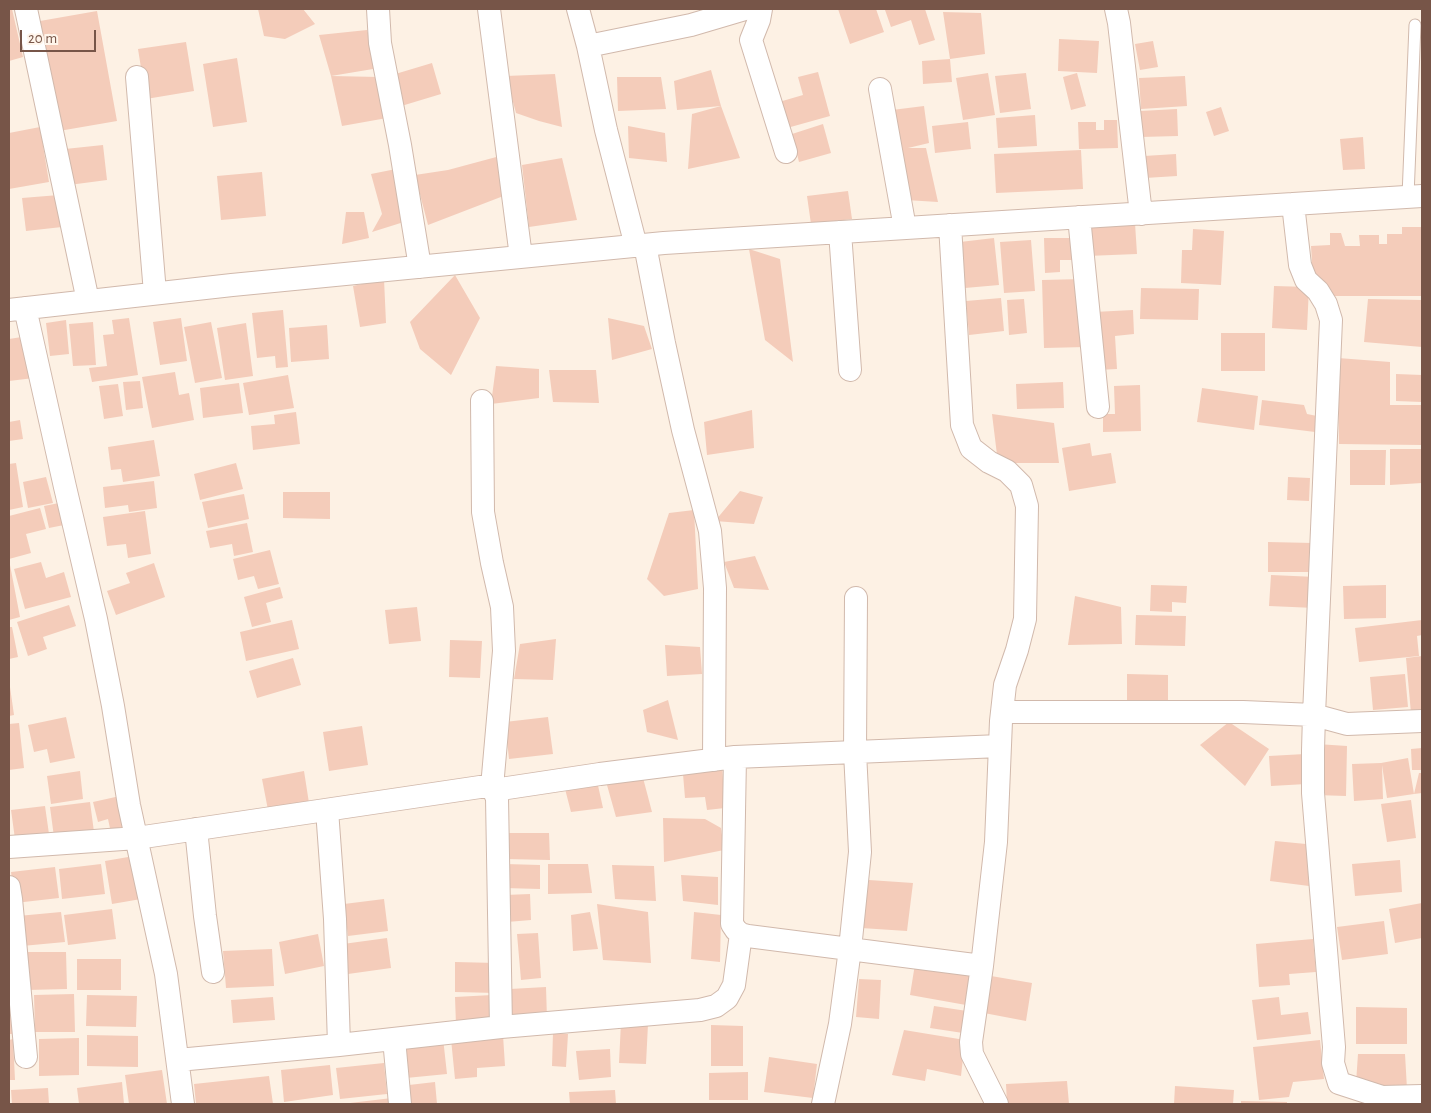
<!DOCTYPE html>
<html>
<head>
<meta charset="utf-8">
<style>
  body { margin:0 }
  #map { position:relative; width:1431px; height:1113px; overflow:hidden; background:#fdf1e4; font-family:"Alegreya Sans",sans-serif }
  canvas { display:block }
  .frame { position:absolute; inset:0; border:10px solid #775548; pointer-events:none }
  .scale { position:absolute; left:20px; top:30px; width:76px; height:22px; box-sizing:border-box; border:2px solid #775548; border-top:0; padding-left:6px; font-size:15px; line-height:18px; white-space:nowrap; color:#775548; -webkit-text-stroke:4px #fff5eb; paint-order:stroke }
</style>
</head>
<body>
<div id="map">
<canvas width="1431" height="1113"></canvas>
<div class="frame"></div>
<div class="scale">20 m</div>
</div>
<script>
const c = document.querySelector('canvas').getContext('2d');
c.lineJoin = 'round';
function fillPath(path, color) { c.fillStyle = color; c.fill(path, 'evenodd'); }
const toPath = rows => new Path2D(rows.map(r => 'M' + r).join(''));
function trace(path, color, width, dash) { c.strokeStyle = color; c.lineWidth = width; c.lineCap = dash ? 'butt' : 'round'; c.setLineDash(dash || []); c.stroke(path); }
fillPath(toPath([
  [9,9,12,9,23,57,9,61],
  [258,9,303,9,315,24,285,39,264,36],
  [838,9,876,9,884,32,850,44],
  [890,9,925,9,935,40,919,45,911,20,891,27,885,10],
  [97,11,117,121,59,131,40,21],
  [943,12,981,13,985,54,950,59,952,82,923,84,922,61,950,59],
  [367,30,379,68,331,76,319,35],
  [1059,39,1099,41,1097,73,1058,71],
  [1153,41,1158,67,1140,70,1135,44],
  [186,42,194,91,146,99,138,49],
  [237,58,247,122,213,127,203,64],
  [432,63,441,94,398,107,392,75],
  [711,70,721,106,677,110,674,81],
  [818,72,830,116,787,128,779,102,803,95,798,77],
  [988,73,995,115,963,120,956,78],
  [1026,73,1031,109,1000,113,995,76],
  [1077,73,1086,106,1071,110,1063,77],
  [555,74,562,127,539,121,516,113,506,76],
  [331,76,379,77,387,118,342,126],
  [1185,76,1187,106,1141,109,1139,78],
  [617,77,661,77,666,109,618,111],
  [721,106,740,158,688,169,692,114],
  [924,106,929,143,908,148,926,148,938,202,906,200,892,110],
  [1221,107,1229,131,1214,136,1206,112],
  [1177,109,1178,136,1141,137,1140,111],
  [1035,115,1037,146,998,148,996,118],
  [1104,120,1117,120,1118,148,1079,149,1078,122,1096,122,1096,130,1104,130],
  [968,122,971,149,935,153,932,126],
  [823,124,831,153,799,162,792,134],
  [628,126,665,133,667,162,629,158],
  [40,127,49,182,9,189,9,133],
  [1363,137,1365,169,1343,170,1340,139],
  [103,145,107,180,69,185,65,149],
  [1081,150,1083,189,996,193,994,154],
  [1176,154,1177,176,1145,178,1144,156],
  [500,156,506,195,428,225,415,175,448,170],
  [562,158,577,220,529,227,522,165],
  [396,169,407,221,372,232,382,214,371,174],
  [262,172,266,216,221,220,217,176],
  [848,191,852,219,811,224,807,196],
  [59,195,62,227,26,231,22,198],
  [346,212,364,212,369,238,342,244],
  [1135,223,1137,254,1087,256,1086,225],
  [1402,227,1422,227,1422,296,1329,296,1313,279,1311,246,1330,245,1330,233,1341,233,1345,246,1360,246,1359,235,1379,235,1379,244,1387,244,1387,234,1402,234],
  [1193,229,1224,231,1221,285,1181,283,1182,250,1192,250],
  [994,238,999,285,965,288,960,242],
  [1044,238,1078,238,1078,260,1060,260,1060,272,1045,273],
  [1031,240,1035,291,1004,293,1000,242],
  [749,249,780,259,793,362,765,340],
  [455,275,480,318,451,375,420,349,410,322],
  [384,279,386,323,360,327,353,286],
  [1083,279,1086,347,1044,348,1042,280],
  [1274,286,1309,287,1307,330,1272,328],
  [1141,288,1199,289,1198,320,1140,319],
  [1001,298,1004,331,969,335,966,301],
  [1024,299,1027,333,1009,335,1007,300],
  [1368,299,1422,300,1422,347,1364,342],
  [283,310,288,367,276,368,275,356,257,358,252,313],
  [1133,310,1134,334,1115,336,1117,369,1098,370,1094,312],
  [129,318,138,375,92,382,89,368,107,366,103,335,114,334,112,320],
  [181,318,187,361,160,365,153,322],
  [608,318,644,326,652,349,612,360],
  [66,320,69,354,50,356,46,323],
  [93,322,96,365,73,366,69,324],
  [211,322,222,378,195,383,184,327],
  [246,323,253,376,225,380,217,328],
  [327,325,329,359,291,362,289,328],
  [1221,333,1265,333,1265,371,1221,371],
  [28,336,34,378,9,381,9,339],
  [1338,358,1390,362,1390,405,1422,405,1422,445,1339,444],
  [496,366,539,369,539,398,491,404],
  [549,370,596,370,599,403,553,402],
  [175,372,179,395,189,393,194,420,152,428,142,377],
  [1396,374,1422,375,1422,402,1396,401],
  [288,375,294,408,249,415,243,383],
  [140,381,143,408,126,410,123,382],
  [1063,382,1064,408,1017,409,1016,384],
  [239,383,243,413,203,418,200,388],
  [118,384,123,416,104,419,99,386],
  [1140,385,1141,431,1103,432,1103,414,1115,414,1114,386],
  [1202,388,1258,396,1254,430,1197,422],
  [1262,400,1304,405,1307,414,1317,416,1315,432,1259,425],
  [752,410,754,448,707,455,704,422],
  [296,412,300,444,253,450,251,426,275,424,274,415],
  [992,414,1054,423,1059,463,998,463],
  [20,420,23,439,9,441,9,422],
  [154,440,160,476,123,482,121,469,111,470,108,447],
  [1090,443,1092,456,1111,453,1116,483,1069,491,1062,448],
  [1390,449,1422,449,1422,483,1390,485],
  [1350,450,1386,450,1385,485,1350,485],
  [16,463,23,507,9,510,9,464],
  [236,463,243,489,200,500,194,474],
  [46,477,53,503,28,508,23,482],
  [1288,477,1310,478,1309,501,1287,500],
  [154,481,157,508,129,512,128,505,105,508,103,487],
  [740,491,763,497,754,524,715,521],
  [283,492,330,492,330,519,283,518],
  [244,494,249,519,208,528,202,502],
  [64,502,69,524,49,528,44,506],
  [40,508,46,529,26,534,31,553,9,559,9,516],
  [694,510,698,589,664,596,647,579,669,513],
  [145,511,151,554,128,558,126,544,107,546,103,517],
  [247,523,253,552,234,556,232,544,210,548,206,531],
  [1268,542,1313,543,1313,572,1268,572],
  [270,550,279,584,258,589,254,576,238,580,233,559],
  [755,556,769,590,734,588,724,562],
  [41,562,46,578,64,572,71,597,25,609,14,569],
  [154,563,165,597,116,615,107,591,130,583,126,573],
  [10,565,20,617,9,620,9,566],
  [1271,575,1316,577,1315,608,1269,606],
  [1151,585,1187,586,1186,603,1172,602,1172,612,1150,611],
  [1386,585,1386,618,1344,619,1343,586],
  [280,587,283,598,266,603,271,622,252,627,244,597],
  [1075,596,1121,607,1122,644,1068,645],
  [69,605,76,626,43,637,47,649,28,656,17,622],
  [417,607,421,641,389,644,385,610],
  [1136,615,1186,616,1185,646,1135,645],
  [292,620,299,649,246,661,240,632],
  [1422,620,1422,635,1417,636,1419,656,1359,662,1355,628],
  [9,627,12,627,18,657,9,659],
  [556,639,553,680,514,679,520,644],
  [450,640,482,641,480,678,449,677],
  [665,645,700,647,702,674,667,676],
  [1422,656,1422,712,1411,713,1406,658],
  [293,658,301,685,257,698,249,671],
  [1127,674,1168,675,1168,702,1127,701],
  [1405,674,1408,707,1373,710,1370,677],
  [9,687,10,687,14,715,9,716],
  [668,700,678,740,647,732,643,710],
  [66,717,75,758,50,763,47,749,34,752,28,725],
  [548,717,553,754,509,759,505,722],
  [1229,722,1269,749,1245,786,1200,745],
  [19,723,24,768,9,770,9,724],
  [362,726,368,765,329,771,323,732],
  [1317,744,1347,746,1346,796,1316,795],
  [1422,748,1422,770,1412,770,1411,749],
  [1305,754,1306,784,1271,786,1269,756],
  [1408,758,1414,794,1387,798,1382,765,1383,799,1354,801,1352,764,1381,763],
  [722,764,725,808,707,810,705,797,685,798,683,774],
  [80,771,83,799,51,804,47,776],
  [304,771,309,803,268,810,262,779],
  [1419,773,1422,773,1422,793,1414,794],
  [642,774,652,812,616,817,605,778],
  [597,781,603,808,571,812,564,785],
  [120,796,128,829,111,833,108,819,98,822,93,802],
  [1411,800,1416,838,1387,842,1381,804],
  [90,802,94,832,54,837,50,807],
  [45,806,49,834,15,839,11,810],
  [663,818,705,819,721,828,724,850,664,862],
  [505,833,549,833,550,860,506,859],
  [1275,841,1306,844,1309,886,1270,881],
  [134,856,141,899,112,904,105,861],
  [1400,860,1402,892,1355,896,1352,864],
  [101,864,105,894,62,899,59,869],
  [505,864,540,865,540,889,504,888],
  [548,864,588,864,592,893,548,894],
  [612,865,654,866,656,901,615,899],
  [55,867,59,898,15,903,11,872],
  [681,875,718,877,718,905,683,901],
  [869,880,913,883,907,931,861,928],
  [530,894,531,920,507,922,505,895],
  [384,899,388,931,348,936,344,904],
  [1422,903,1422,938,1395,943,1389,909],
  [597,904,648,912,651,963,603,960],
  [112,909,116,939,68,945,64,915],
  [61,912,65,942,22,946,18,916],
  [590,912,598,949,573,951,571,915],
  [694,912,721,915,720,962,691,959],
  [1384,921,1388,954,1342,960,1337,927],
  [538,933,541,978,521,980,517,934],
  [318,934,324,966,285,974,279,942],
  [387,938,391,968,348,974,343,944],
  [1313,939,1316,972,1289,974,1290,985,1259,987,1256,944],
  [272,949,274,986,226,988,223,951],
  [26,952,66,952,67,989,27,990],
  [77,959,121,959,121,990,77,990],
  [455,962,496,963,496,993,455,992],
  [915,964,971,973,966,1005,910,995],
  [991,976,1032,983,1026,1021,984,1013],
  [859,979,881,980,879,1019,856,1017],
  [546,987,547,1019,511,1020,510,989],
  [9,993,13,1034,9,1034],
  [74,994,75,1032,35,1032,34,995],
  [87,995,137,996,136,1027,86,1026],
  [492,995,493,1024,456,1025,455,997],
  [273,997,275,1020,233,1023,231,1000],
  [1279,997,1281,1015,1308,1012,1311,1034,1257,1040,1252,1000],
  [934,1006,967,1011,963,1033,930,1028],
  [1356,1007,1407,1008,1407,1044,1356,1044],
  [621,1022,648,1024,646,1064,619,1063],
  [711,1025,743,1026,743,1066,711,1066],
  [904,1030,965,1040,961,1076,927,1069,925,1081,892,1075],
  [553,1033,568,1034,566,1067,552,1066],
  [87,1035,138,1036,138,1067,87,1066],
  [503,1035,505,1066,477,1068,477,1077,455,1079,451,1039],
  [79,1038,79,1075,39,1076,39,1039],
  [443,1038,447,1074,406,1078,402,1042],
  [13,1039,15,1080,9,1080,9,1040],
  [1320,1040,1324,1079,1293,1082,1289,1097,1259,1100,1253,1047],
  [610,1049,611,1077,579,1080,576,1051],
  [1358,1054,1405,1054,1407,1089,1356,1083],
  [769,1057,817,1064,813,1098,764,1092],
  [384,1063,387,1094,340,1099,336,1068],
  [330,1065,333,1095,284,1102,281,1070],
  [162,1070,167,1104,129,1104,125,1075],
  [748,1072,748,1100,709,1100,709,1073],
  [269,1076,273,1104,196,1104,194,1084],
  [1067,1081,1069,1104,1007,1104,1006,1084],
  [122,1082,124,1104,79,1104,77,1088],
  [435,1082,437,1104,411,1104,409,1085],
  [1175,1086,1234,1090,1233,1104,1174,1104],
  [48,1088,49,1104,12,1104,11,1090],
  [615,1090,616,1104,570,1104,569,1092],
  [392,1098,392,1104,351,1104,350,1103],
  [1241,1101,1287,1102,1287,1104,1241,1104]
]), '#f4ccba');
const service = toPath([
  [1408,196,1415,25]
]);
const minor = toPath([
  [26,9,88,301],
  [378,9,380,43,400,145,420,267],
  [489,9,521,257],
  [578,9,588,46,606,130,636,246],
  [761,9,759,20,751,40,786,152],
  [1116,9,1119,23,1141,214],
  [588,46,691,25,745,9],
  [137,77,155,293],
  [880,89,905,228],
  [1079,217,1098,407],
  [950,225,962,425,971,448,989,462,1007,471,1021,485,1027,506,1025,619,1017,650,1005,685,1001,721,996,842,982,966,971,1042,972,1054,997,1104],
  [840,232,850,370],
  [645,245,664,343,683,430,710,531,715,588,714,760],
  [25,308,65,487,96,619,113,706,129,805,166,974,183,1104],
  [9,310,232,285,664,243,1422,196],
  [482,401,483,512,492,563,502,607,504,651,492,787],
  [1002,712,1243,712,1314,715,1331,320,1326,304,1318,291,1306,280,1300,265,1293,204],
  [1422,721,1347,724,1314,715,1313,750,1313,793,1334,1047,1333,1063,1339,1083,1382,1097,1422,1096],
  [735,757,732,924,736,930,741,934,748,936,982,966],
  [494,790,600,774,735,757,1000,746],
  [327,810,335,919,339,1045],
  [196,829,205,916,213,972],
  [9,847,137,838,480,787,492,787,497,798,501,1027],
  [9,887,11,899,26,1057],
  [394,1039,400,1104],
  [178,1060,339,1045,501,1027,700,1010,716,1006,727,998,734,985,741,934],
  [823,1104,840,1024,850,949,860,852,855,752,856,598]
]);
trace(service, '#d1b9ac', 13);
trace(minor, '#d1b9ac', 24);
trace(service, '#fff', 11);
trace(minor, '#fff', 22);
</script>
</body>
</html>
